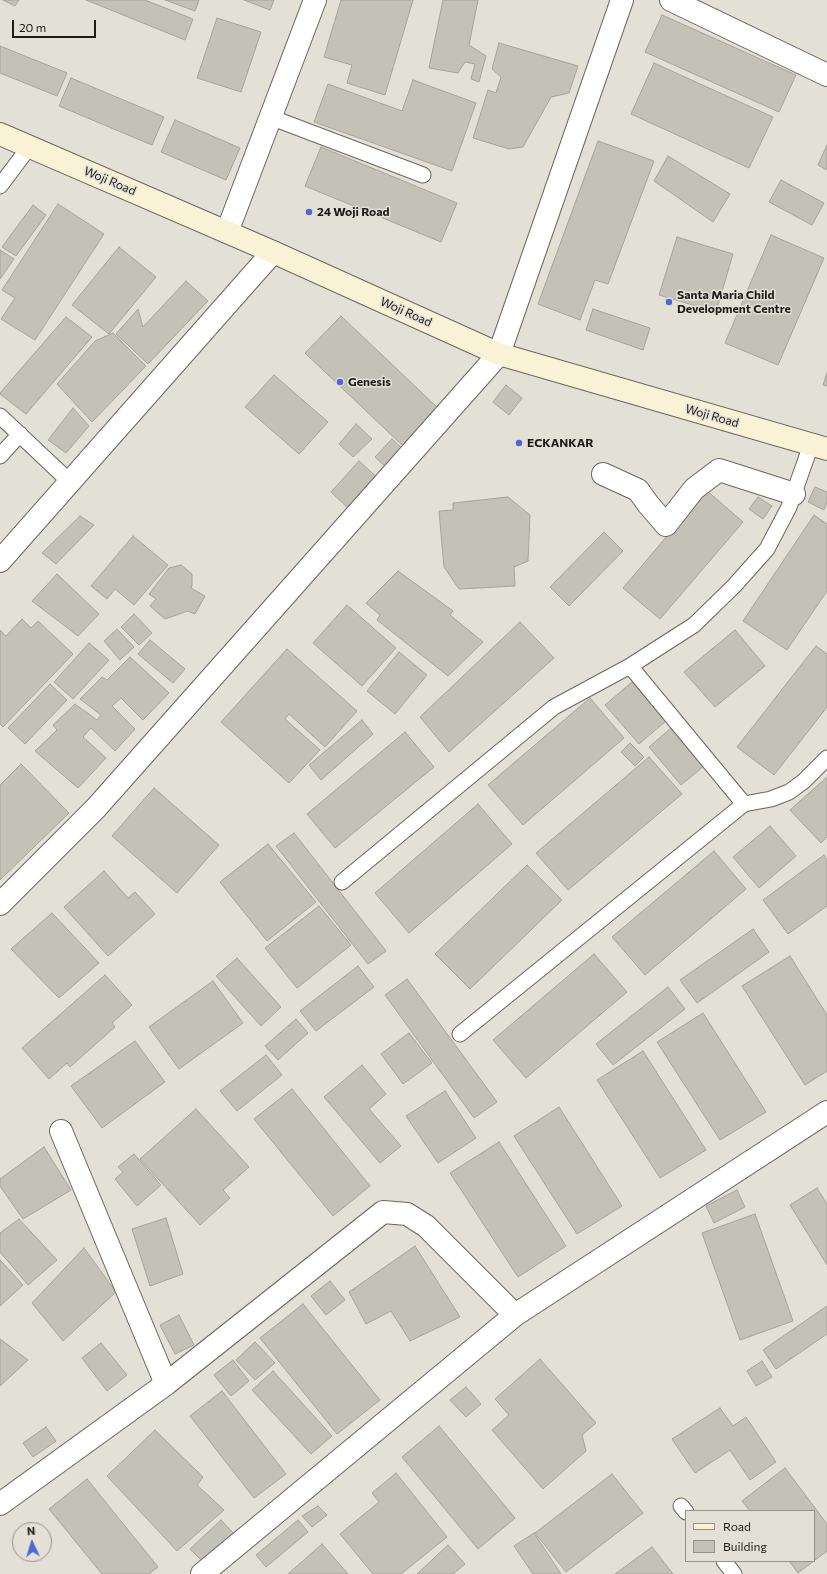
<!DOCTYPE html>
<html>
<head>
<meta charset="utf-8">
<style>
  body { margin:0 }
  #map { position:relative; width:827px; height:1574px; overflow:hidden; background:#e3e0d6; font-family:Commissioner,sans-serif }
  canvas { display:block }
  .legend { position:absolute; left:685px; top:1510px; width:130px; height:52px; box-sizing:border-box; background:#e3e0d6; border:1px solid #94928a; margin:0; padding:5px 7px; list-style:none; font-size:12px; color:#1d1c19 }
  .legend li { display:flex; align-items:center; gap:8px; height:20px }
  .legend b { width:20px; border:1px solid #94928a }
  .north { position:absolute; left:12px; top:1522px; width:40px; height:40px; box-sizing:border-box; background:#e3e0d6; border:1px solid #94928a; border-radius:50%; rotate:356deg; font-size:11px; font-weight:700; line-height:16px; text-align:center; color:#1d1c19 }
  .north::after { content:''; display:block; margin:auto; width:14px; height:18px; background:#4d66da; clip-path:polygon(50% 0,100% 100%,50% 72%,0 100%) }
  .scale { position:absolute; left:12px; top:20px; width:84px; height:18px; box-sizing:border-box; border:2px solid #1d1c19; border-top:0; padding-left:5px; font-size:12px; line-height:14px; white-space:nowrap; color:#1d1c19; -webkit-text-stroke:3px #e3e0d6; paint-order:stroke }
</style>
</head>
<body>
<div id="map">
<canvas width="827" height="1574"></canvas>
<ul class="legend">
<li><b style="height:5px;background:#faf2d7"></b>Road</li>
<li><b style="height:11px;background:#c4c1b7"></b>Building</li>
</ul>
<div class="north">N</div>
<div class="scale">20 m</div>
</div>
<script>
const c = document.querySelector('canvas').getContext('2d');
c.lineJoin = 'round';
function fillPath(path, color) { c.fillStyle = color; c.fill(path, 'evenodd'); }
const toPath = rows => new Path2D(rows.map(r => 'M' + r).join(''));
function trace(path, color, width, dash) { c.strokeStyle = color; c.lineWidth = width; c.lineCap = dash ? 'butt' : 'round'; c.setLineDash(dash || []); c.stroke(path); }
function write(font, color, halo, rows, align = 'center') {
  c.font = font + ' Commissioner,sans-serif'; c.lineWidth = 3; c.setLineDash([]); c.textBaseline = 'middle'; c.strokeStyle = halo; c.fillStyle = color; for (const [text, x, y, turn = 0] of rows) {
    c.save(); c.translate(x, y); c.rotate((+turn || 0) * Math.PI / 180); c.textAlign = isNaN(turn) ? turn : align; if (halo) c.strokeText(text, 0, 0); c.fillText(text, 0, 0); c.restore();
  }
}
const building = toPath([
  [3,0,19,0,15,6,3,0],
  [86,0,145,0,193,19,185,40,86,0],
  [165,0,199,0,195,11,165,0],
  [244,0,274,0,270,10,244,0],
  [341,0,413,0,385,95,347,83,352,65,324,57,341,0],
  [443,0,478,0,469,45,486,56,479,82,471,79,475,64,465,62,458,73,429,68,443,0],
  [662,15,796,75,779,112,645,52,662,15],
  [217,18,261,32,241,92,197,78,217,18],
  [499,43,578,66,569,93,551,97,523,147,509,149,473,138,488,90,496,93,501,77,492,69,499,43],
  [0,46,67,73,57,96,0,73,0,46],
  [654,63,773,117,749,168,631,114,654,63],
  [71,78,164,117,152,145,59,106,71,78],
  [413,80,476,103,452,171,314,122,328,84,402,111,413,80],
  [175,120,240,148,226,180,161,152,175,120],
  [598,141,654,161,608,284,595,280,580,320,538,304,598,141],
  [827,145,827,170,818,165,827,145],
  [321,147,457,203,441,242,305,186,321,147],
  [668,156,730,194,713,222,654,181,668,156],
  [781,180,824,203,812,225,769,202,781,180],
  [58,204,104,234,35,340,1,319,15,298,2,290,58,204],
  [33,205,46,215,16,256,2,247,33,205],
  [771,235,824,258,778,365,725,343,771,235],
  [677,237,733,254,716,312,659,295,677,237],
  [119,247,156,277,109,334,72,305,119,247],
  [0,250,14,259,0,279,0,250],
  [186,281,208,301,148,364,116,334,138,309,143,327,186,281],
  [593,309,650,328,643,350,586,330,593,309],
  [341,316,439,409,403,446,305,353,341,316],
  [66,317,92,337,26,414,0,394,0,393,66,317],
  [113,333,146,366,92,422,57,384,95,341,113,333],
  [827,373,827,386,823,385,827,373],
  [274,375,328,422,299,454,245,407,274,375],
  [506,385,522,398,509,415,493,402,506,385],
  [73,408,89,426,66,453,48,440,73,408],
  [356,424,372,439,353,457,339,444,356,424],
  [392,439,404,450,387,468,375,457,392,439],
  [359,461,380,480,351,511,331,492,359,461],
  [815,487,827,492,827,503,824,510,808,502,815,487],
  [706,490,743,522,660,619,623,588,706,490],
  [508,497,530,515,528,561,514,567,515,586,459,589,444,567,439,511,453,510,453,503,508,497],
  [758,497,772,506,763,519,749,509,758,497],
  [814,515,827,524,827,591,787,650,743,621,814,515],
  [80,516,94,525,56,564,42,553,80,516],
  [604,532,623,551,569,606,550,587,604,532],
  [133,536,168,565,134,605,115,589,107,599,91,586,133,536],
  [181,565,192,574,192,585,191,588,205,596,195,614,188,611,165,619,150,606,156,599,149,594,169,568,181,565],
  [398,571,453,611,450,615,483,642,448,676,377,620,380,615,366,603,398,571],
  [57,574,99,614,78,636,32,601,57,574],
  [347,605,396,648,362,686,313,643,347,605],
  [134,614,152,633,139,645,121,627,134,614],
  [22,619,31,628,38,621,73,654,3,727,0,724,0,630,6,636,22,619],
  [520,622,554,658,449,752,420,717,520,622],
  [117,629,134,647,120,660,104,641,117,629],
  [735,630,765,666,715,707,684,672,735,630],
  [150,640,185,669,173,683,138,654,150,640],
  [89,643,109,660,73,699,54,682,89,643],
  [816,646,827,654,827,707,774,775,737,747,816,646],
  [287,649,357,711,325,747,289,714,285,719,320,750,289,783,221,722,287,649],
  [399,652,427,675,395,714,367,691,399,652],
  [130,657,169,693,143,720,121,698,112,706,135,729,115,751,91,728,83,737,106,758,78,788,35,751,57,730,53,725,75,704,97,720,101,715,80,699,102,677,107,680,130,657],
  [632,682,666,721,639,744,605,705,632,682],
  [50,684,67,700,25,744,8,728,50,684],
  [590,698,624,738,523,825,488,785,590,698],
  [362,720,373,734,321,780,309,765,362,720],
  [671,728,704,766,681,785,649,747,671,728],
  [405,732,434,767,335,848,307,814,405,732],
  [630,743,644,757,635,766,621,752,630,743],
  [649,757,682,794,568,890,536,853,649,757],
  [21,764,69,813,0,880,0,785,21,764],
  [827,777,827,837,821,843,790,810,827,777],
  [154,788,219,845,177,893,112,836,154,788],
  [478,804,512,844,409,933,375,893,478,804],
  [770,826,796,856,759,888,733,857,770,826],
  [294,833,386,951,368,964,276,846,294,833],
  [268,844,316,902,267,941,220,882,268,844],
  [714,851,746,889,645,975,612,937,714,851],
  [824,855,827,860,827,906,788,934,763,900,824,855],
  [527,865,562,900,470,989,435,954,527,865],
  [104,871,128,898,135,892,155,914,108,956,64,907,104,871],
  [319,906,351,945,297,988,265,948,319,906],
  [52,913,99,963,59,998,11,949,52,913],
  [753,929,769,952,697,1003,680,980,753,929],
  [594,954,627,992,526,1078,493,1040,594,954],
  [790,956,827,1015,827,1071,805,1085,742,986,790,956],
  [237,958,281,1007,261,1026,216,976,237,958],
  [358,966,374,987,316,1031,300,1011,358,966],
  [105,975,132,1005,112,1023,115,1027,70,1067,67,1063,49,1079,22,1048,105,975],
  [407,979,497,1102,474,1118,385,995,407,979],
  [213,981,243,1023,179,1069,149,1027,213,981],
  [668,987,685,1009,613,1065,596,1044,668,987],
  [703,1013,766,1112,720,1140,657,1042,703,1013],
  [296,1019,308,1033,278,1060,265,1046,296,1019],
  [409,1033,432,1063,403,1084,381,1054,409,1033],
  [135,1041,165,1082,102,1128,71,1086,135,1041],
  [643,1051,706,1150,660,1178,597,1080,643,1051],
  [266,1055,282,1075,237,1111,220,1091,266,1055],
  [362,1065,386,1094,369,1109,401,1146,380,1163,324,1097,362,1065],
  [292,1089,370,1186,333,1216,254,1119,292,1089],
  [445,1091,476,1138,438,1163,406,1116,445,1091],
  [559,1107,622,1206,577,1234,514,1136,559,1107],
  [196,1109,249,1167,223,1190,230,1198,200,1225,140,1159,196,1109],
  [499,1142,566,1246,518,1277,450,1173,499,1142],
  [44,1147,71,1190,23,1219,0,1186,0,1179,44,1147],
  [134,1154,161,1185,137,1206,115,1179,123,1172,118,1167,134,1154],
  [817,1188,827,1204,827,1265,790,1205,817,1188],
  [737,1190,745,1207,714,1223,706,1206,737,1190],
  [755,1214,793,1321,740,1340,702,1233,755,1214],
  [166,1218,183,1274,150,1286,132,1229,166,1218],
  [19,1219,57,1260,28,1285,0,1252,0,1233,19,1219],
  [415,1246,460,1317,410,1341,391,1311,366,1324,349,1292,415,1246],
  [84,1248,116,1292,63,1341,32,1303,84,1248],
  [0,1260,23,1285,0,1306,0,1260],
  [330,1281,345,1300,326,1315,311,1296,330,1281],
  [303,1304,380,1400,337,1434,260,1338,303,1304],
  [827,1306,827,1334,776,1369,763,1350,827,1306],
  [179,1315,194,1345,175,1354,160,1325,179,1315],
  [0,1339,28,1360,0,1386,0,1339],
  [255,1342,275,1363,255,1380,236,1360,255,1342],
  [101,1343,127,1375,107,1391,82,1358,101,1343],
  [540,1359,596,1423,582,1435,586,1451,543,1489,492,1430,509,1415,495,1399,540,1359],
  [233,1360,249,1381,231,1396,214,1375,233,1360],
  [762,1361,772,1377,756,1386,747,1371,762,1361],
  [273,1371,332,1436,311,1454,252,1390,273,1371],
  [466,1387,481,1404,466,1417,450,1400,466,1387],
  [222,1391,286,1474,254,1498,190,1416,222,1391],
  [720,1408,733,1426,746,1417,776,1462,750,1480,730,1450,695,1473,672,1439,720,1408],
  [439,1426,515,1518,478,1549,402,1457,439,1426],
  [46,1427,56,1441,33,1457,23,1443,46,1427],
  [155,1430,203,1477,197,1485,224,1510,177,1551,107,1476,155,1430],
  [785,1468,827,1524,827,1551,798,1573,789,1561,814,1561,814,1511,750,1511,742,1501,785,1468],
  [396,1473,447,1537,401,1574,373,1574,340,1534,379,1502,372,1493,396,1473],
  [612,1474,643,1513,566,1572,535,1533,612,1474],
  [87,1479,158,1567,149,1574,102,1574,49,1509,87,1479],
  [318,1506,327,1515,312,1527,302,1516,318,1506],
  [221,1520,235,1535,205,1564,190,1549,221,1520],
  [298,1520,308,1532,266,1567,256,1555,298,1520],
  [534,1533,561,1574,533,1574,514,1546,534,1533],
  [322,1544,348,1574,288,1574,322,1544],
  [448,1545,465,1564,453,1574,417,1574,448,1545],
  [652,1547,673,1574,615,1574,652,1547]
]);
fillPath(building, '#c4c1b7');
trace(building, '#a6a39a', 1);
const lane = toPath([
  [270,117,423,175],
  [0,186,30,146],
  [0,416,70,482],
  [0,456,20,434],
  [630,666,744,804],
  [342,882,554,707,630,666,694,625,734,586,767,549,789,507,811,445],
  [460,1034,744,804,771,799,789,792,804,781,827,758],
  [681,1506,686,1512],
  [724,1561,734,1574]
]);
const street = toPath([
  [671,0,827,75],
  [227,232,315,0],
  [603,474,638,490,648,504,666,525,694,489,719,470,794,494],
  [0,561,273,252],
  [0,904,96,808,499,354,622,0],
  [61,1131,166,1384],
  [0,1504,166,1384,383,1212,407,1214,426,1226,515,1315],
  [202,1574,515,1315,827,1112]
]);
const secondary = toPath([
  [0,134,273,252,499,354,827,449]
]);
trace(lane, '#6a675e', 17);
trace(street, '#6a675e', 24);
trace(secondary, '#6a675e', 24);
trace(lane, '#fff', 15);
trace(street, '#fff', 22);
trace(secondary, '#faf2d7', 22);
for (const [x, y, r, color] of [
  [309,212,4,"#4d66da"],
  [669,302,4,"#4d66da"],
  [340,382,4,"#4d66da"],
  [519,443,4,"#4d66da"]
]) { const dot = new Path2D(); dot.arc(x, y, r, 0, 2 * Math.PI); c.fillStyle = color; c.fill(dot); trace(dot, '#e3e0d6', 1.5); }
write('12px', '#1d1c19', '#e3e0d6', [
  ["Woji Road",110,181,23],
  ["Woji Road",406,312,24],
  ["Woji Road",712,416,16]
]);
write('bold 12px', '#1d1c19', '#e3e0d6', [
  ["24 Woji Road",317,212],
  ["Santa Maria Child",677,295],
  ["Development Centre",677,309],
  ["Genesis",348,382],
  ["ECKANKAR",527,443]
], 'left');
</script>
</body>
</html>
